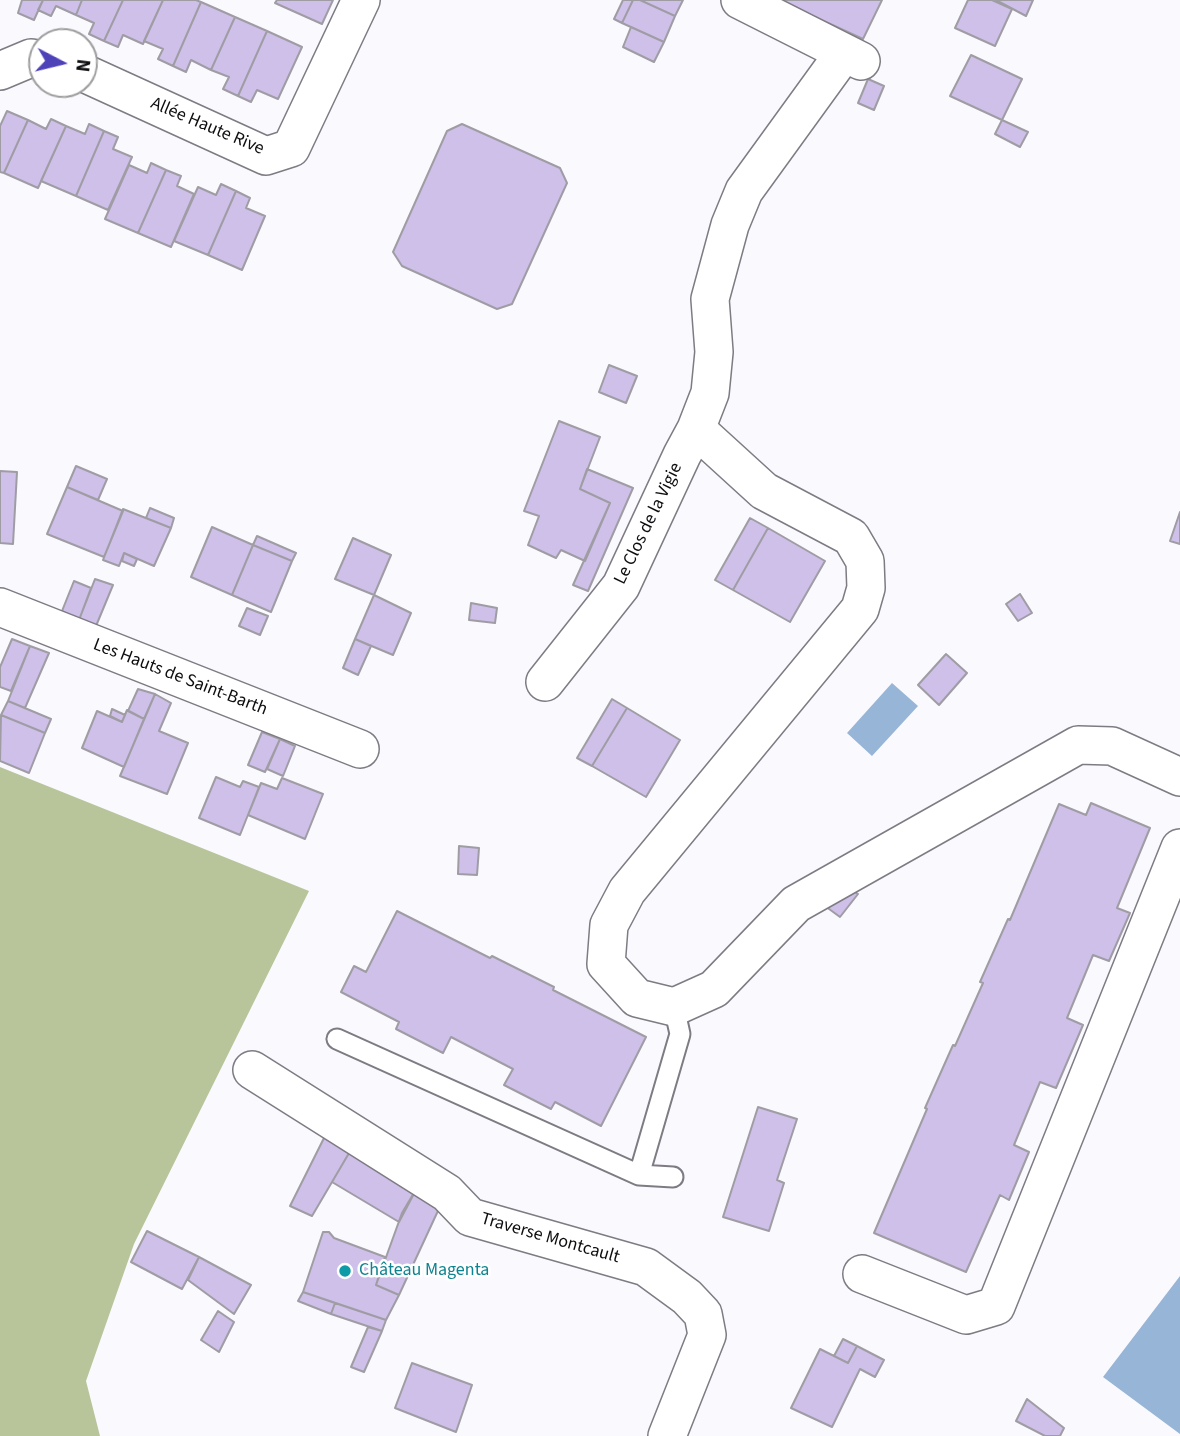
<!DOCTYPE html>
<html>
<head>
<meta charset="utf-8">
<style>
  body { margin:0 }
  #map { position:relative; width:1180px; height:1436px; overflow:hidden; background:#faf9fe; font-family:"Source Sans 3",sans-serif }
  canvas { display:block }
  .north { position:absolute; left:28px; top:28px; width:70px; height:70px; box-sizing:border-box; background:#fff; border:2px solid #9e9e9f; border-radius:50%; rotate:97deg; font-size:19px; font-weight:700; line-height:28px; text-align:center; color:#0d0c0f }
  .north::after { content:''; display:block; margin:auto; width:24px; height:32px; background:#4e42b9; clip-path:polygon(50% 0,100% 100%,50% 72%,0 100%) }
</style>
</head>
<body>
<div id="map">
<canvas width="1180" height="1436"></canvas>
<div class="north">N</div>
</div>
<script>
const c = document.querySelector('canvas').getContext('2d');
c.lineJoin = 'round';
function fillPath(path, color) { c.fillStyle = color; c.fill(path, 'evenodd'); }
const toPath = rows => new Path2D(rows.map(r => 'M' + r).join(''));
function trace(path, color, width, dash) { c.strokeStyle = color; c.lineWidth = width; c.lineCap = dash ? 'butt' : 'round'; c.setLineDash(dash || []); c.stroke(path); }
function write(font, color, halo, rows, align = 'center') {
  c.font = font + ' "Source Sans 3",sans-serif'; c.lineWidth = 5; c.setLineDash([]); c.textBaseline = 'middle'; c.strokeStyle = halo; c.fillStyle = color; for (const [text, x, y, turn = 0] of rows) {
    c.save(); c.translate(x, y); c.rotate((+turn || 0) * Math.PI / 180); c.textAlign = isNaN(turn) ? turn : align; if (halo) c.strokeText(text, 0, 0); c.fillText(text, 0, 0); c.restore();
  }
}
fillPath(toPath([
  [0,767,309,891,134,1244,86,1381,100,1436,0,1436]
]), '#b8c59b');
fillPath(toPath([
  [892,683,918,706,872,756,847,733],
  [1180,1276,1180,1434,1103,1377]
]), '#97b5d6');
const building = toPath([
  [22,0,43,0,34,20,18,13,22,0],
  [43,0,82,0,76,15,56,6,51,16,38,10,43,0],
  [82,0,123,0,104,41,89,34,94,23,76,15,82,0],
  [123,0,163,0,143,44,123,35,118,47,104,41,123,0],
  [163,0,196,0,201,2,173,66,158,59,163,49,144,41,163,0],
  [277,0,333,0,322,24,275,3,277,0],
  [623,0,633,0,622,23,614,19,623,0],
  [633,0,640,0,675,16,664,42,622,23,633,0],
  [640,0,683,0,675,16,640,0],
  [778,0,882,0,863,39,778,0],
  [968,0,992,0,1012,9,995,46,955,28,968,0],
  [996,0,1033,0,1026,16,996,0],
  [201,2,235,17,211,70,191,60,186,72,173,66,201,2],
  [235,17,267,31,238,96,223,89,229,77,211,70,235,17],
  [631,27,664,42,654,62,623,47,631,27],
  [267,31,302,47,278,99,257,90,251,102,238,96,267,31],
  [971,55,1022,79,1002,120,950,96,971,55],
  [868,79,884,86,874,110,858,103,868,79],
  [7,111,28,120,4,173,0,172,0,126,7,111],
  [51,119,66,126,38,188,4,173,28,120,46,129,51,119],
  [1002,120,1028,132,1020,147,995,134,1002,120],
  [89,124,104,131,76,196,41,181,66,126,85,134,89,124],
  [462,124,560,168,567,183,512,304,497,309,402,266,393,252,447,131,462,124],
  [104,131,118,137,113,149,132,157,108,210,76,196,104,131],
  [151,163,166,170,138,233,105,219,129,165,147,173,151,163],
  [166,170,181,176,177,186,194,194,171,247,138,233,166,170],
  [221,184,236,191,208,255,174,241,198,187,216,195,221,184],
  [236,191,250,198,246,208,265,216,242,270,208,255,236,191],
  [609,365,637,376,626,403,599,392,609,365],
  [559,421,600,437,580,489,610,503,585,561,561,550,556,558,528,545,539,516,524,511,559,421],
  [76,466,107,479,98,500,67,487,76,466],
  [587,469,633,488,588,591,573,585,610,503,580,489,587,469],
  [0,471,17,472,13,544,0,543,0,471],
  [67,487,123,511,104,557,47,534,67,487],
  [150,508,174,518,171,528,146,518,150,508],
  [123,509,171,528,154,566,124,553,119,566,103,560,123,509],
  [1180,512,1180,544,1170,541,1180,512],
  [750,518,768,528,733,590,715,580,750,518],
  [212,527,253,545,232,595,191,577,212,527],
  [768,528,825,561,790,622,733,590,768,528],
  [257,536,296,553,292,561,253,545,257,536],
  [353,538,391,555,374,595,335,579,353,538],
  [253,545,292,561,271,612,232,595,253,545],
  [124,553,137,559,134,566,122,561,124,553],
  [95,579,113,585,96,626,79,620,95,579],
  [74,581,91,588,79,620,62,611,74,581],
  [1020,594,1032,613,1018,621,1006,604,1020,594],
  [374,595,411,613,393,655,355,639,374,595],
  [471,603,497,608,495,623,469,620,471,603],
  [247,608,268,616,260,635,239,626,247,608],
  [12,639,30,646,11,691,0,687,0,667,12,639],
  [355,639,371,646,358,675,343,668,355,639],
  [30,646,49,653,25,708,8,701,30,646],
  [946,654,967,673,939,705,918,685,946,654],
  [138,689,155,694,144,719,128,711,138,689],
  [155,694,171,703,159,731,188,743,167,794,120,776,155,694],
  [612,699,627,708,592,766,577,758,612,699],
  [8,701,51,719,45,733,1,715,8,701],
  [627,708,680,740,646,797,592,766,627,708],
  [112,709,125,715,122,722,110,716,112,709],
  [127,710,144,719,124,767,82,748,97,711,122,722,127,710],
  [1,715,45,733,29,773,0,761,1,715],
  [262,732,280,739,265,772,248,765,262,732],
  [280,739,295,746,283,776,267,769,280,739],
  [216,777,240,787,243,781,259,787,240,835,199,818,216,777],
  [282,778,323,794,305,839,248,815,261,783,277,789,282,778],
  [1091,803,1150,828,1117,908,1130,913,1109,961,1093,955,1067,1018,1083,1025,1056,1088,1040,1082,1014,1145,1029,1152,1009,1200,1000,1195,966,1272,874,1233,927,1109,925,1108,953,1045,955,1046,983,983,980,982,1008,919,1010,920,1059,804,1086,815,1091,803],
  [459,846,479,848,477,875,458,874,459,846],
  [841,882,858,894,840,917,825,906,841,882],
  [397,911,490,958,492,956,554,987,553,990,646,1037,601,1126,555,1102,551,1109,504,1085,513,1069,451,1037,443,1053,396,1029,399,1022,341,992,354,966,366,972,397,911],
  [758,1107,797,1119,777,1180,784,1183,769,1231,723,1217,758,1107],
  [327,1132,352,1148,312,1216,290,1206,327,1132],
  [352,1148,418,1186,399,1222,332,1182,352,1148],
  [418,1186,443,1200,399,1295,376,1285,402,1213,418,1186],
  [147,1231,199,1257,182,1289,131,1262,147,1231],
  [323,1232,329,1232,334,1238,385,1257,376,1285,399,1295,386,1320,303,1292,323,1232],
  [199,1257,251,1285,234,1314,188,1280,199,1257],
  [303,1292,335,1303,331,1314,298,1301,303,1292],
  [335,1303,386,1320,382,1331,331,1314,335,1303],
  [218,1311,234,1322,219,1352,201,1340,218,1311],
  [368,1327,382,1331,364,1372,351,1367,368,1327],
  [843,1339,857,1346,848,1363,834,1356,843,1339],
  [857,1346,884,1360,875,1377,860,1369,832,1427,791,1408,820,1349,848,1363,857,1346],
  [412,1363,472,1385,456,1432,395,1408,412,1363],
  [1027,1399,1064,1428,1060,1436,1045,1436,1016,1421,1027,1399]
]);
fillPath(building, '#cec0e9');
trace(building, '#9f9ca4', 2);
const service = toPath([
  [337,1039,639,1175,673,1177],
  [639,1175,680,1034,674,1007]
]);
const minor = toPath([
  [740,0,861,61],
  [844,53,744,191,730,225,710,299,714,352,710,393,696,429,764,491,851,537,865,561,866,588,860,609,627,891,609,925,606,964,637,998,674,1007,714,989,796,904,1078,745,1112,746,1180,777],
  [0,71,31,58,42,60],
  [84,73,266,156,291,148,361,0],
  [0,607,360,749],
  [545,682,621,586,682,455,696,429],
  [252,1070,447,1193,470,1217,646,1267,687,1297,703,1314,707,1335,667,1436],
  [862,1274,966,1315,996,1306,1180,848]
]);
trace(service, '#7e7b83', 23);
trace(minor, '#7e7b83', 40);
trace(service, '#fff', 19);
trace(minor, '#fff', 37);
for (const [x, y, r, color] of [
  [345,1271,7,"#0f9aa8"]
]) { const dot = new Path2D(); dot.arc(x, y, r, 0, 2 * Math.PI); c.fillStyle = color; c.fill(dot); trace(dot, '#fff', 2.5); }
write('18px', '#0d0c0f', '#fff', [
  ["Allée Haute Rive",207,127,23],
  ["Le Clos de la Vigie",649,524,-64],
  ["Les Hauts de Saint-Barth",180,678,21],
  ["Traverse Montcault",550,1239,16]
]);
write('18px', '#0d838f', '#fff', [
  ["Château Magenta",359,1271]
], 'left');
</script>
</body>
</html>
